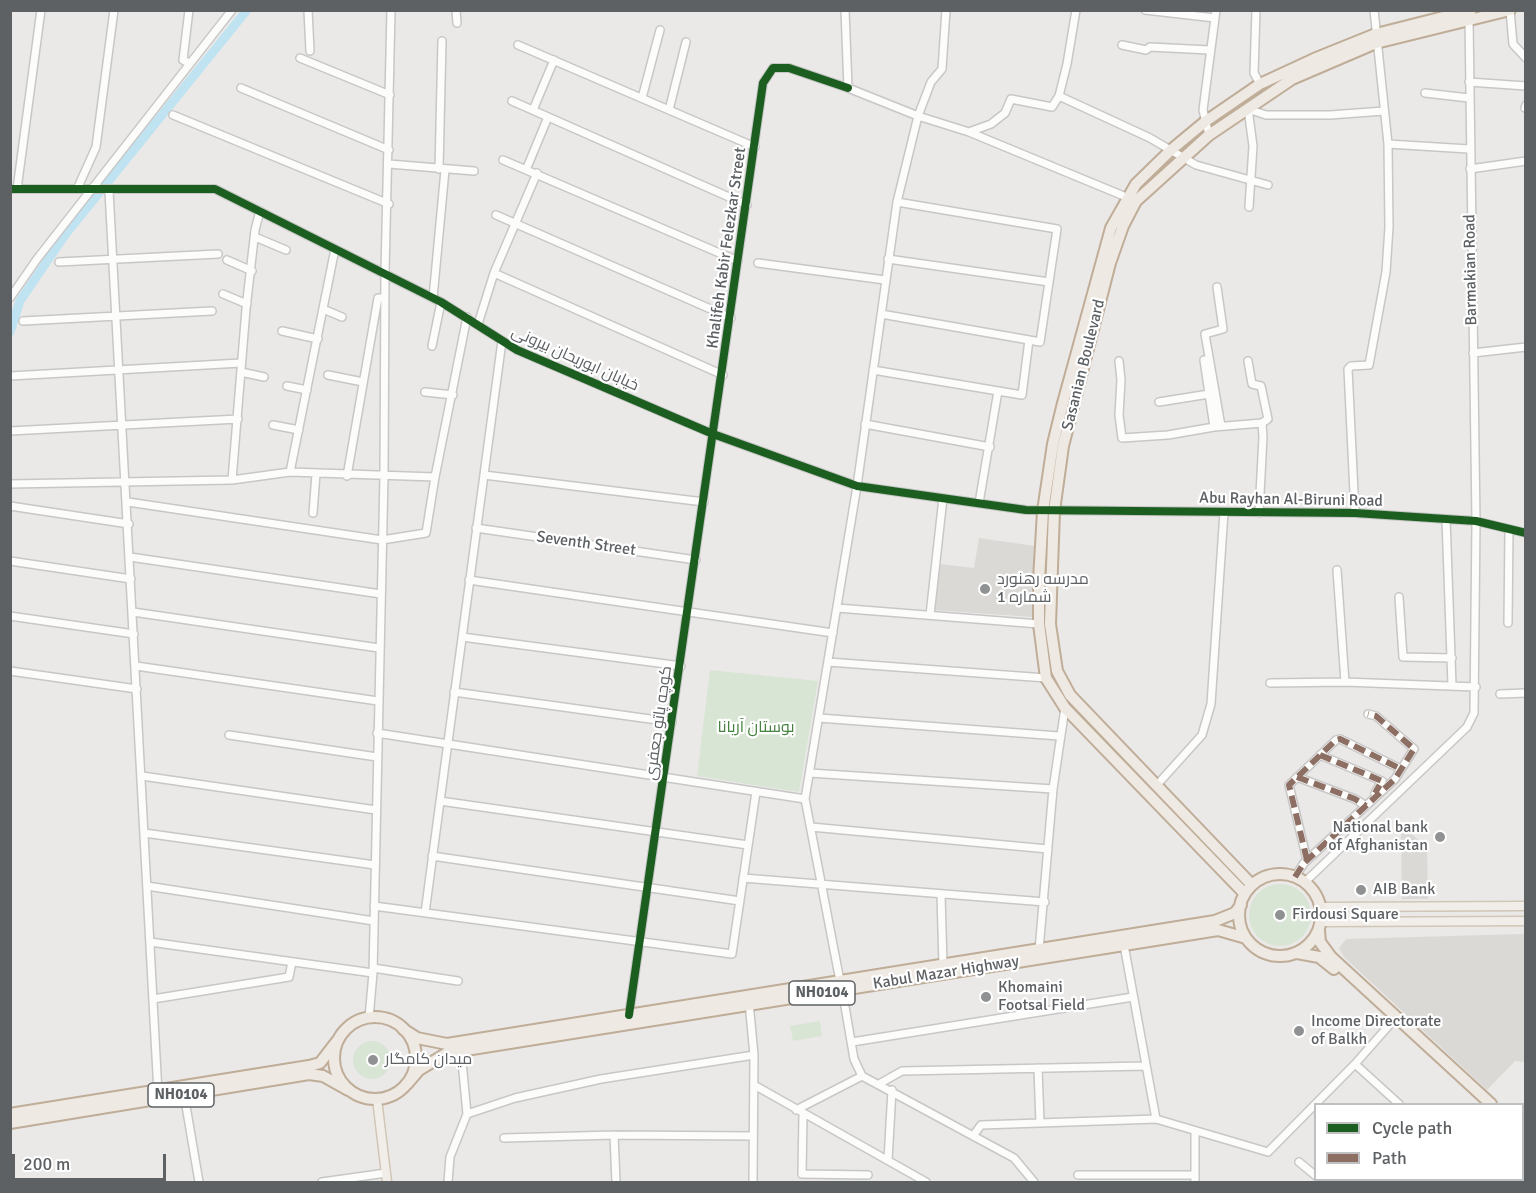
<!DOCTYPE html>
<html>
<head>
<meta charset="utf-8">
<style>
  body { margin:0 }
  #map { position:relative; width:1536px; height:1193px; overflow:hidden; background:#ebe9e7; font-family:Signika,sans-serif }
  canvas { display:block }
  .frame { position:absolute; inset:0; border:12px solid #5d6164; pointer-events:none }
  .legend { position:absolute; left:1314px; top:1103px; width:210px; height:78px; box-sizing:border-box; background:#fff; border:2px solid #bec0c1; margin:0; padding:8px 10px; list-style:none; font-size:18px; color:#5d6164 }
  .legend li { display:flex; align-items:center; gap:12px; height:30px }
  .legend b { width:30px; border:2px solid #bec0c1 }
  .scale { position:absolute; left:12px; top:1154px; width:154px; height:27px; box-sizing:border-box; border:3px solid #5d6164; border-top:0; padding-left:8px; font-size:18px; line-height:21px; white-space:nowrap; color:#5d6164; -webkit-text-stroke:4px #fff; paint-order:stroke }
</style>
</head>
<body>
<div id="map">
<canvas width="1536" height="1193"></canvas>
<div class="frame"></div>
<ul class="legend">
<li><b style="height:8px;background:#1b5e20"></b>Cycle path</li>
<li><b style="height:8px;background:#8d6e63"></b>Path</li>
</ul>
<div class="scale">200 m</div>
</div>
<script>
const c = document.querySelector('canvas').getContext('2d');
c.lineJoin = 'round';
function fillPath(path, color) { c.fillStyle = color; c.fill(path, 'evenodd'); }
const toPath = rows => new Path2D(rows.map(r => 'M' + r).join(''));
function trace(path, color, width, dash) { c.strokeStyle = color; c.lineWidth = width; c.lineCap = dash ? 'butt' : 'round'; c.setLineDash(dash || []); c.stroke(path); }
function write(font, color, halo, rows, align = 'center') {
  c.font = font + ' Signika,Cairo,sans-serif'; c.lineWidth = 4.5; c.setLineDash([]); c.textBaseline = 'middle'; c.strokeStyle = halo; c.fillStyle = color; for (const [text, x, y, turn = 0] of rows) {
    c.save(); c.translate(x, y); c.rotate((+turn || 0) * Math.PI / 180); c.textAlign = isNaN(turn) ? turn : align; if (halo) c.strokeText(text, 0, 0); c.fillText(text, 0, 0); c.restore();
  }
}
fillPath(toPath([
  [979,538,1035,546,1032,617,933,610,940,564,974,568],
  [1407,829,1425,847,1427,846,1428,899,1402,899,1401,832],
  [1521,934,1526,934,1525,1062,1515,1061,1487,1090,1344,957,1339,948,1346,939]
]), '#dbd9d5');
fillPath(toPath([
  [710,670,818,681,799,792,697,776],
  '1249 915a31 31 0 1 1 62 0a31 31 0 1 1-62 0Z',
  [820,1021,822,1036,793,1041,790,1026],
  '353 1060a19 19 0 1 1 38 0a19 19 0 1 1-38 0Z'
]), '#d8e5d4');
trace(toPath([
  [10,332,20,301,65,235,247,10]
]), '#c0e3f2', 9);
const minor = toPath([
  [189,10,183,60,189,63],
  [308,10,310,51],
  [456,10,457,23],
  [845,10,848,88,918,116,969,132,1131,199],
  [1145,10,1215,18],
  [1256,10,1254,73,1260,84],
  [1510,10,1513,44,1526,58],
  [518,45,755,147],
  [1122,45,1146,50,1150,47,1209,50],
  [300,58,390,95],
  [1469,82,1526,86],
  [241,88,389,150],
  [1425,93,1469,98],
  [1059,96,1150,138,1196,165,1268,185],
  [642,98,660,30],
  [512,101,747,205],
  [1525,108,1526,105],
  [1248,109,1266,115,1330,115,1384,111],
  [1248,109,1253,146,1249,207],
  [533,110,554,60],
  [669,110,686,42],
  [173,115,389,204],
  [969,132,991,124,1005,113,1011,99,1052,107,1059,96,1067,64,1076,10],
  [1209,135,1203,110,1216,10],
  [1388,144,1469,149],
  [503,160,738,261],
  [389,164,474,171],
  [439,169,442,41],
  [1470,169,1526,161],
  [526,170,548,117],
  [78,187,96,147,114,10],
  [10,189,215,189,441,302,517,350,713,434,857,486,1026,510,1355,513,1476,521,1526,533],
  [17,189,41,10],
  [109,191,158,1093],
  [496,215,731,318],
  [255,237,286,250],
  [888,259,1049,282],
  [227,260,252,271],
  [59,262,218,254],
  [758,263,885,280],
  [494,273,723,375],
  [1217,287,1223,329,1205,334,1221,426],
  [223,294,247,304],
  [10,298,37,259,232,10],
  [433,298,445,170],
  [323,309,342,317],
  [881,314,1029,340],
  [23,321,212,311],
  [478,324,494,273,537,173],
  [282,331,318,339],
  [432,346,441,302],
  [1473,353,1526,347],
  [1204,360,1214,427],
  [1119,361,1121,380,1119,415,1122,438,1168,435,1214,427,1262,423],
  [1248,361,1252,384,1261,386,1268,419,1262,423,1263,437,1259,513],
  [873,370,1022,395,1029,340,1040,342,1057,229,897,202],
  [241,372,264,377],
  [328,375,363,382],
  [10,376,241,363],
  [287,386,307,390],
  [425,392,453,395],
  [1159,402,1209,394],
  [865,424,990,447],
  [273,425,299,430],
  [10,431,238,419],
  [290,472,335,249],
  [484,475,704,502],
  [347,476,378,298,385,298],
  [232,480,246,309,255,230,260,211],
  [10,484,232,480,290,472,435,477,467,317],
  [128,502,382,540,426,533,435,477],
  [979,503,998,391],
  [10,506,129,524],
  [313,513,316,474],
  [1355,513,1348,369,1351,366,1369,365,1386,272,1389,227,1388,144,1374,10],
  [1446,519,1452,685],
  [476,528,696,560],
  [130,557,381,594],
  [10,561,131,579],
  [1337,570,1345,682,1476,687],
  [469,580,833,633],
  [1399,597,1403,657,1452,658],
  [837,608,1039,624],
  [133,612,379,648],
  [930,615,943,498],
  [10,616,134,634],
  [1508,623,1509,529],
  [462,637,681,666],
  [828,662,1046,678],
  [136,666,378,701],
  [10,671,137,689],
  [1270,683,1345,682],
  [454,692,672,722],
  [1500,694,1526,693],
  [819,718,1059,736],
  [377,733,805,799],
  [229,735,377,757],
  [1320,755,1382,781,1375,793],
  [810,773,1053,789],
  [142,776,376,810],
  [1297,777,1355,799,1366,806],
  [1156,786,1202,735,1211,704,1224,512],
  [440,801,748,845],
  [811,827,1048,849],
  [144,833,375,865],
  [432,856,740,901],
  [1307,860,1289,785,1336,740,1340,739,1401,769],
  [1295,877,1304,863,1395,779,1414,749,1376,716,1368,714],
  [743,878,1045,902],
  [1305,882,1467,727,1474,713,1476,521,1469,19],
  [147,886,374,921],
  [941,895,943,965],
  [374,906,732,954,756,792],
  [425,913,502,341],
  [150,942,373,973],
  [1124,945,1156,1119],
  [1039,950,1053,789,1065,708],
  [373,968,458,981],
  [840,981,805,799,857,486,897,202,918,116,931,82,942,69,946,10],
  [842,989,854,1059,862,1076,1014,1158,1034,1182],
  [153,999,289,977,292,962],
  [749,1002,754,1055,753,1182],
  [629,1015,763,83,773,68,789,68,848,88],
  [369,1018,373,973,384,476,385,273,391,10],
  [852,1042,1133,997],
  [1355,1064,1399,1104],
  [1038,1068,1040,1123],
  [879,1084,902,1071,1146,1066],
  [754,1085,926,1182],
  [184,1094,199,1182],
  [796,1110,862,1076],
  [1522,1113,1526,1113],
  [467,1114,515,1098,601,1079,754,1055],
  [803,1114,802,1174,868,1175],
  [1195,1131,1195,1182],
  [614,1135,616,1182],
  [973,1136,981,1125,1156,1119,1268,1152,1355,1064,1392,1022],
  [504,1138,614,1135,753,1136],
  [888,1160,892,1090],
  [1299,1162,1316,1176],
  [1078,1175,1194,1175],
  [1320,1180,1324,1182],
  [1391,1180,1393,1181],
  [1481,1180,1484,1182],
  [322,1182,386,1173],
  [448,1182,450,1157,467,1114,461,1051],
  [1448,1182,1450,1180]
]);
const major = toPath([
  [1321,907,1526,906],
  [1321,922,1526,921],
  [377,1099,387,1182]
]);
const highway = toPath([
  '1239 915a41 41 0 1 1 82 0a41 41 0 1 1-82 0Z',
  [1252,885,1070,695,1057,671,1050,624,1054,511,1063,446,1110,263,1123,226,1136,201,1209,135,1292,79,1376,43,1510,10],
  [1245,894,1065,708,1046,678,1039,624,1039,580,1043,511,1053,444,1063,403,1111,228,1136,184,1171,150,1206,121,1260,84,1314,59,1376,34,1471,10],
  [1319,931,1320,942,1331,957,1491,1104],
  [1297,953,1319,957,1334,969],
  '334 1058a41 41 0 1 1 82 0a41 41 0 1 1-82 0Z',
  [403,1029,417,1038,447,1044,1215,921,1235,913,1241,905],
  [407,1084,419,1070,447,1053,1218,930,1246,938],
  [10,1114,309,1066,320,1063,337,1041],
  [10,1123,309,1074,323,1076,348,1090],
  [1522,1142,1526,1145]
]);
trace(minor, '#c8c7c7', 10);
trace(major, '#d1c6b7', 11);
trace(highway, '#bfad98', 14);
trace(minor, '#fcfcfb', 7);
trace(major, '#f1eee9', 8);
trace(highway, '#eee9e2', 10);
trace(toPath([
  [1320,755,1382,781,1375,793],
  [1297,777,1355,799,1366,806],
  [1307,860,1289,785,1336,740,1340,739,1401,769],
  [1295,877,1304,863,1395,779,1414,749,1376,716,1368,714]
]), '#8d6e63', 6, [12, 6]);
trace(toPath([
  [10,189,215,189,441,302,517,350,713,434,857,486,1026,510,1355,513,1476,521,1526,533],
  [629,1015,763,83,773,68,789,68,848,88]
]), '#1b5e20', 8);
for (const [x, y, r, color] of [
  [985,589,6,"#8f9192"],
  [1440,837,6,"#8f9192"],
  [1361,890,6,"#8f9192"],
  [1280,915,6,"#8f9192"],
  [986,997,6,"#8f9192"],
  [1299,1031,6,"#8f9192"],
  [373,1060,6,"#8f9192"]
]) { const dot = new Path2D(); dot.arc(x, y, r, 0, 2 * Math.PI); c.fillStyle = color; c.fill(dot); trace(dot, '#fff', 2); }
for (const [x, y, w] of [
  [822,993,66],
  [181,1095,66]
]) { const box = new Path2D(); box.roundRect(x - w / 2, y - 12, w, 24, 4.5); c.fillStyle = '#fff'; c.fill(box); trace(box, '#5d6164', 1.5); }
write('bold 15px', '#5d6164', null, [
  ["NH0104",822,993],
  ["NH0104",181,1095]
]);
write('16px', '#5d6164', '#fff', [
  ["Khalifeh Kabir Felezkar Street",727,248,-82],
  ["Barmakian Road",1471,270,-91],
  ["خیابان ابوریحان بیرونی",575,359,24],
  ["Sasanian Boulevard",1084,365,-76],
  ["Abu Rayhan Al-Biruni Road",1291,500,1],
  ["Seventh Street",586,544,8],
  ["کوچه پاتو جعفری",659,723,-82],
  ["Kabul Mazar Highway",946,973,-9]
]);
write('16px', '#5d6164', '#fff', [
  ["مدرسه رهنورد",997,580],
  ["شماره 1",997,598],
  ["National bank",1428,828,"right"],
  ["of Afghanistan",1428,846,"right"],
  ["AIB Bank",1373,890],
  ["Firdousi Square",1292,915],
  ["Khomaini",998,988],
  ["Footsal Field",998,1006],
  ["Income Directorate",1311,1022],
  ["of Balkh",1311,1040],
  ["میدان کامگار",385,1060]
], 'left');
write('16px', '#45813f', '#fff', [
  ["بوستان آریانا",756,728]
]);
</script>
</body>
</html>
